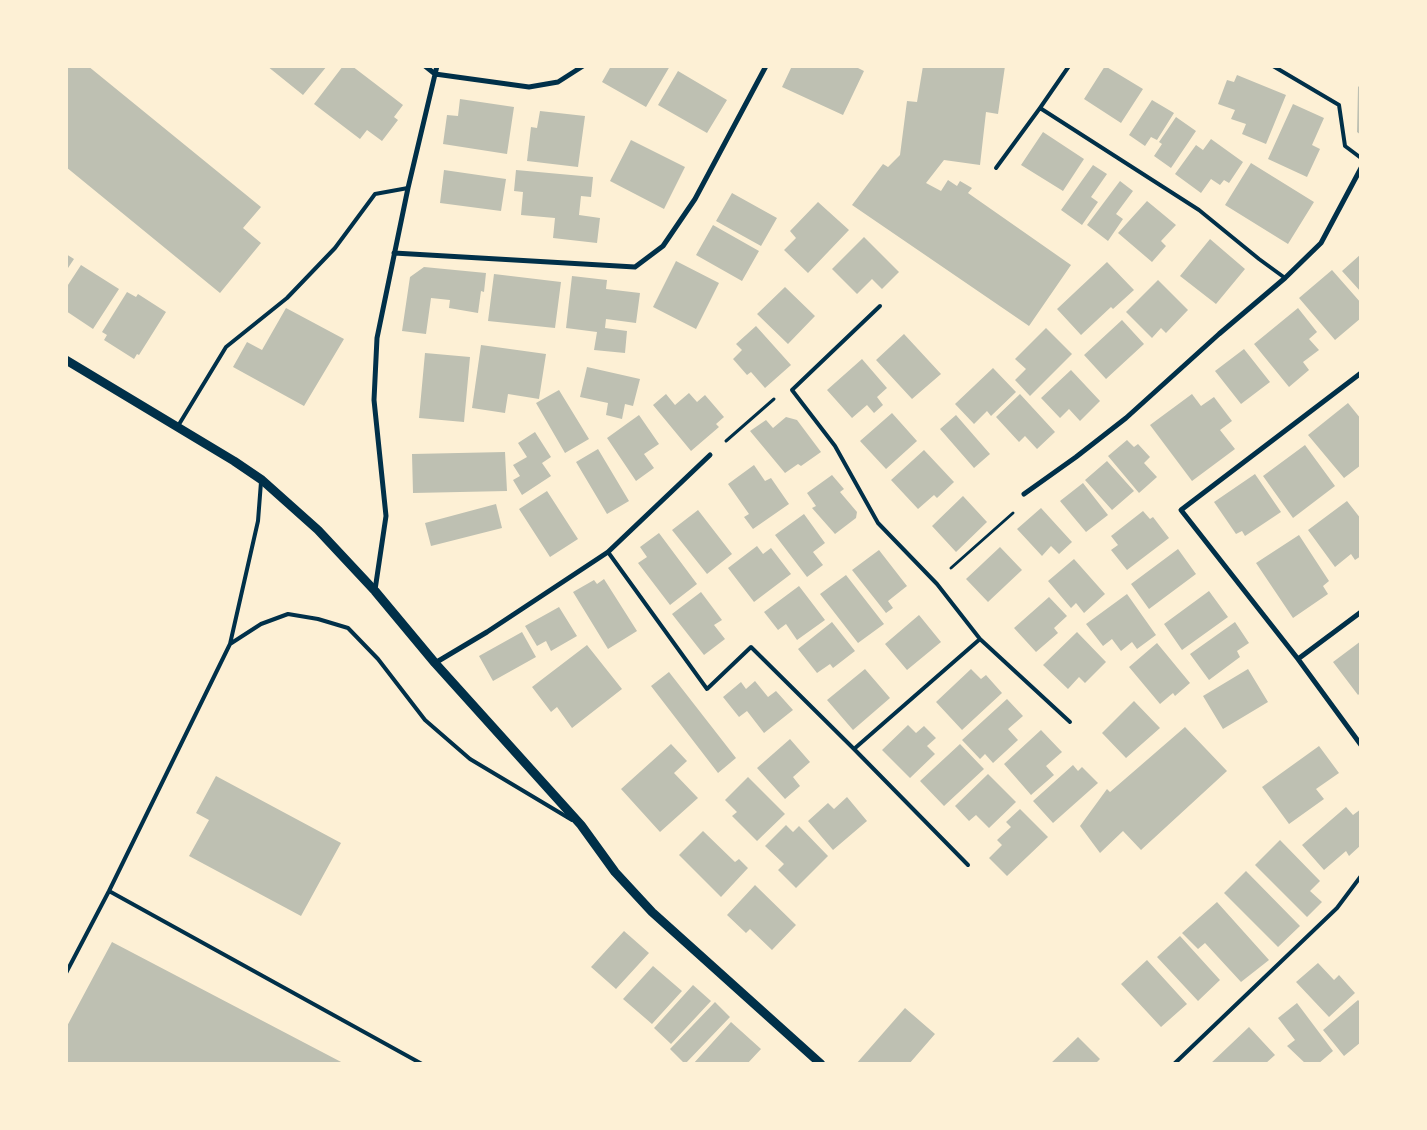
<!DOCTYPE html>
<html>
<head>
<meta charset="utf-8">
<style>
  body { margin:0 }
  #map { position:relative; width:1427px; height:1130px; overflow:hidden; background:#fdf0d5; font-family:Arial,sans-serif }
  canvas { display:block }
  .frame { position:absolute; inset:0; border:68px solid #fdf0d5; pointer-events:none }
</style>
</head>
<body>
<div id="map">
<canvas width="1427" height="1130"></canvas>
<div class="frame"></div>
</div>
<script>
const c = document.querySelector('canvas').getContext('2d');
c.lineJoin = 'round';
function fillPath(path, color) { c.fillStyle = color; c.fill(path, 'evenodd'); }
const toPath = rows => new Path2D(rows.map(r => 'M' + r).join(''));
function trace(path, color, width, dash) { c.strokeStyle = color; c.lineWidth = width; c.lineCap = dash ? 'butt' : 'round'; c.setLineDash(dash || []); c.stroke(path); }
fillPath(toPath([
  [66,66,88,66,261,207,243,228,261,243,220,293,66,167],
  [267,66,327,66,303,95],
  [343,66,352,66,403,105,394,117,398,120,382,141,367,130,360,139,314,104],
  [611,66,670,66,646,107,602,82],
  [792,66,854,66,864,71,843,115,782,87],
  [923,66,1005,66,998,114,986,112,980,165,944,160,926,183,941,191,948,180,957,186,960,181,972,188,968,193,1071,265,1029,326,852,205,883,164,888,167,900,155,907,101,917,102],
  [1105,66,1143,89,1121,123,1084,99],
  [678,71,727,100,707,133,658,105],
  [1237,75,1286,95,1266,144,1242,134,1246,124,1231,119,1235,110,1218,104,1227,80,1234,82],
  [1361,84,1361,135,1357,132,1358,87],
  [460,99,514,107,507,154,443,144,447,115,458,116],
  [1152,100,1174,113,1157,140,1151,137,1145,146,1129,135],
  [1293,104,1324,118,1312,145,1320,149,1307,177,1268,159],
  [540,111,585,116,578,167,527,161,531,127,537,128],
  [1176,117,1196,131,1171,168,1154,156,1162,144,1159,142],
  [1043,132,1084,159,1063,191,1021,165],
  [1211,139,1243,162,1229,183,1224,180,1220,185,1211,179,1201,193,1175,174,1196,145,1203,150],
  [631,140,685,167,664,209,610,181],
  [1251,163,1314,202,1288,244,1225,205],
  [1093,165,1107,174,1091,197,1098,202,1082,225,1061,210],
  [444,170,506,179,501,211,440,203],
  [516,170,593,177,591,197,581,196,579,215,600,218,597,243,553,238,555,218,521,215,523,192,514,191],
  [1120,181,1133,191,1116,214,1123,219,1108,241,1087,225],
  [732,193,777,218,761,246,716,221],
  [1147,201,1176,225,1161,241,1166,246,1152,262,1118,233],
  [818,202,849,230,808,273,784,250,796,238,790,231],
  [713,225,759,251,742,281,696,255],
  [864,237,899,272,882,289,872,279,857,294,832,269],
  [1210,239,1245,269,1216,304,1180,276],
  [66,254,74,259,66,271],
  [1361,254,1361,292,1342,271],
  [676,261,719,283,696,329,653,307],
  [1107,262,1134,290,1113,309,1111,307,1081,335,1057,309],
  [81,265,119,289,93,329,66,311,66,288],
  [424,267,486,273,484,292,481,291,478,313,449,308,450,300,431,298,426,334,402,331,410,277],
  [1332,270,1361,303,1361,318,1335,340,1299,298],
  [494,274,561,282,555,328,488,321],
  [572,276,607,280,606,289,640,293,636,323,606,319,605,328,627,331,625,353,594,350,597,332,566,328],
  [1158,280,1188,310,1166,333,1161,328,1152,338,1126,312],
  [785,287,815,316,788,344,757,314],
  [127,292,136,297,138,294,166,312,139,355,137,354,134,359,104,340,107,335,102,332],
  [286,308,344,339,304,406,233,367,247,342,262,350],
  [1298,308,1317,332,1309,339,1319,350,1303,362,1309,370,1289,387,1254,344],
  [1122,320,1144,344,1106,379,1084,355],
  [756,326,791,365,765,388,751,372,747,375,733,359,742,350,736,344],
  [1046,328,1072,354,1030,396,1015,380,1026,369,1015,359],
  [904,334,941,374,912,399,876,360],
  [481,345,546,354,539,399,508,394,505,413,472,408],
  [1244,349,1270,382,1241,404,1215,371],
  [425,353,470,357,464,422,419,418],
  [862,359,887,388,877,397,883,405,874,413,867,405,852,418,827,390],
  [587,367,640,379,633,406,625,404,622,419,606,415,608,403,580,397],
  [993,368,1016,392,991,416,987,411,974,424,955,404],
  [1071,370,1100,401,1080,421,1069,409,1060,418,1041,398],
  [559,390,589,439,565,453,536,403],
  [689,393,697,402,705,395,724,417,716,424,719,427,691,451,653,405,666,394,675,405],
  [1020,394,1055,432,1037,449,1025,436,1019,442,996,417],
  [1192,394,1201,406,1214,397,1232,421,1220,430,1235,449,1192,481,1150,425],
  [1348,403,1361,419,1361,465,1344,478,1308,435],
  [892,413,917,441,886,469,860,441],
  [639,415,659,444,644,454,654,468,636,481,607,438],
  [956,415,990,454,974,468,940,429],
  [786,417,797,420,821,452,801,466,798,464,785,473,750,431,766,420,773,428],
  [535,432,551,457,542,463,551,476,522,495,513,480,520,476,513,465,527,457,518,443],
  [1127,440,1134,447,1138,444,1150,457,1144,463,1157,477,1139,493,1108,456],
  [1305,445,1335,486,1293,518,1263,476],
  [598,449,629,501,607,514,576,462],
  [924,450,954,482,937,498,934,495,918,509,891,480],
  [505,452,507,491,413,493,412,454],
  [1107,461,1134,491,1112,510,1085,480],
  [754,465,765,481,771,478,789,504,753,529,744,517,749,514,728,484],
  [1255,474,1281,512,1245,536,1242,531,1236,534,1214,502],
  [832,475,844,489,840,492,857,512,856,518,835,534,812,508,816,506,807,493],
  [1083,483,1108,515,1086,532,1060,501],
  [547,491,578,539,550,557,519,509],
  [963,496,987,522,956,552,932,526],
  [1347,501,1361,519,1361,556,1355,560,1351,554,1335,567,1308,530],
  [496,504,502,528,431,546,425,523],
  [1041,508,1072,542,1059,554,1051,546,1042,556,1017,529],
  [698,510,732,554,707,574,672,530],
  [1143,511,1150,519,1153,517,1169,538,1127,570,1111,550,1118,545,1111,536],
  [804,514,825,543,813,552,823,565,807,577,775,535],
  [659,533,697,584,670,605,638,563,647,557,640,547],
  [1299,535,1329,581,1323,586,1328,594,1293,618,1256,563],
  [757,546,763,554,771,548,791,574,754,602,728,568],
  [1000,547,1022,570,988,602,966,579],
  [1178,549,1196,574,1149,609,1131,584],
  [879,550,907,586,888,601,893,608,886,613,852,570],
  [1074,559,1105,594,1084,613,1076,603,1071,608,1048,581],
  [846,575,884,624,858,643,820,594],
  [604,579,637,631,608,649,573,592,594,580,597,584],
  [799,586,825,620,797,640,786,624,778,630,764,612],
  [1209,591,1228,617,1182,650,1164,624],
  [701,592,722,620,714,625,725,639,704,655,672,614],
  [1127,594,1156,635,1137,649,1132,642,1121,651,1112,639,1103,646,1086,624],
  [1049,597,1067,616,1054,628,1058,633,1036,652,1014,628],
  [559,607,577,636,551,651,546,641,537,646,525,626],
  [919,615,941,642,907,670,885,644],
  [832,622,855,651,833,668,830,664,817,673,798,649],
  [1235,622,1249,643,1237,651,1240,657,1209,680,1190,654],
  [522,632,536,657,493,681,479,656],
  [1077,632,1106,662,1085,683,1079,677,1068,689,1043,665],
  [1361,641,1361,692,1358,695,1333,662],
  [1157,643,1190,683,1175,696,1173,693,1160,704,1129,667],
  [587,645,622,689,572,728,557,707,551,712,532,687],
  [865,669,890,698,853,730,827,700],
  [971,669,981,679,986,675,1002,693,962,730,936,702],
  [1248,669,1268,702,1223,729,1203,696],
  [669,672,736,758,718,773,651,686],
  [755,681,768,697,776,691,793,710,764,733,747,711,739,717,723,697,741,682,746,689],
  [1007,699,1023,716,1008,729,1018,740,993,763,985,754,980,759,962,740],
  [1134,701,1160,728,1126,758,1102,733],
  [908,725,916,733,924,726,936,738,927,746,935,754,910,778,882,750],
  [1185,727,1227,771,1141,850,1123,831,1100,853,1080,826,1107,789,1110,792],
  [1041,730,1062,752,1046,766,1054,775,1031,795,1004,764],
  [790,739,810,762,793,777,800,786,785,799,757,768],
  [671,744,687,761,674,773,698,798,660,832,621,789],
  [960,744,984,769,944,806,920,781],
  [1319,746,1339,773,1316,789,1324,799,1289,824,1262,787],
  [1073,765,1078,771,1082,767,1098,783,1053,823,1033,801],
  [988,774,1016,802,989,828,976,815,969,821,955,806],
  [216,776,341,843,301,916,189,856,209,820,196,813],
  [748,777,785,814,757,841,732,816,737,812,725,800],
  [847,797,867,821,833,850,808,821,828,803,834,809],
  [1346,807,1353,815,1361,809,1361,845,1349,856,1346,851,1324,870,1302,845],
  [1020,809,1048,837,1007,876,989,858,1002,845,997,840,1011,827,1006,822],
  [786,825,793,832,799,826,828,856,796,888,778,870,784,864,765,846],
  [703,831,735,862,739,859,748,868,721,897,679,855],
  [1280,840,1320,881,1310,891,1322,902,1307,917,1255,865],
  [1246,871,1300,926,1278,947,1224,893],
  [755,885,796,925,772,950,750,929,746,933,727,915],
  [1217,902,1269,960,1241,982,1205,943,1198,949,1182,933],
  [624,931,649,953,616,989,591,967],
  [1180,936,1220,980,1198,1001,1157,957],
  [112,942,345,1064,66,1064,66,1028],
  [1147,960,1187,1004,1161,1027,1121,984],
  [1318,963,1334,980,1339,975,1355,993,1329,1017,1296,982],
  [653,966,682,991,652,1024,623,999],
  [693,985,711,1001,671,1044,654,1028],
  [1358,1000,1361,1003,1361,1042,1344,1056,1323,1030],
  [715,1002,730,1017,685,1064,670,1049],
  [1297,1003,1333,1051,1318,1064,1306,1064,1287,1046,1295,1040,1278,1018],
  [905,1008,935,1034,909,1064,856,1064],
  [731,1022,761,1049,747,1064,693,1064],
  [1249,1027,1275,1055,1265,1064,1210,1064],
  [1078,1037,1100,1059,1095,1064,1050,1064]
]), '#bec0b2');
trace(toPath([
  [726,441,774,399],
  [951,568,1013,513]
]), '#003049', 3);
trace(toPath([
  [1069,66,1040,108,1199,210,1259,259,1285,278],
  [1273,66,1339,105,1345,146,1361,158],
  [996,168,1040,108],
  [178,426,226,347,287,298,335,248,375,194,408,188],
  [608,552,707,689,751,647,854,749,980,639,937,584,878,523,835,446,792,390,880,306],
  [980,639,1070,722],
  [230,644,261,624,288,614,318,619,348,628,378,659,425,720,470,759,572,820],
  [854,749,968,865],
  [109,891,422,1064],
  [66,973,109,891,230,644,258,521,261,482],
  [1174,1064,1337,908,1361,876]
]), '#003049', 4);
trace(toPath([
  [425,66,435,74,529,87,558,82,583,66],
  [394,253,635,267,663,246,695,199,766,66],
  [1361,373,1181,510,1298,659,1361,745],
  [1024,494,1076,457,1126,418,1219,334,1285,278,1321,243,1361,168],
  [375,590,386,516,374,400,377,338,408,188,437,66],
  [1298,659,1361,612],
  [435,663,487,632,608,552,710,455]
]), '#003049', 5);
trace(toPath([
  [66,360,234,461,262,480,318,530,375,591,435,663,581,825,615,872,652,912,821,1064]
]), '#003049', 9);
</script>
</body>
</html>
